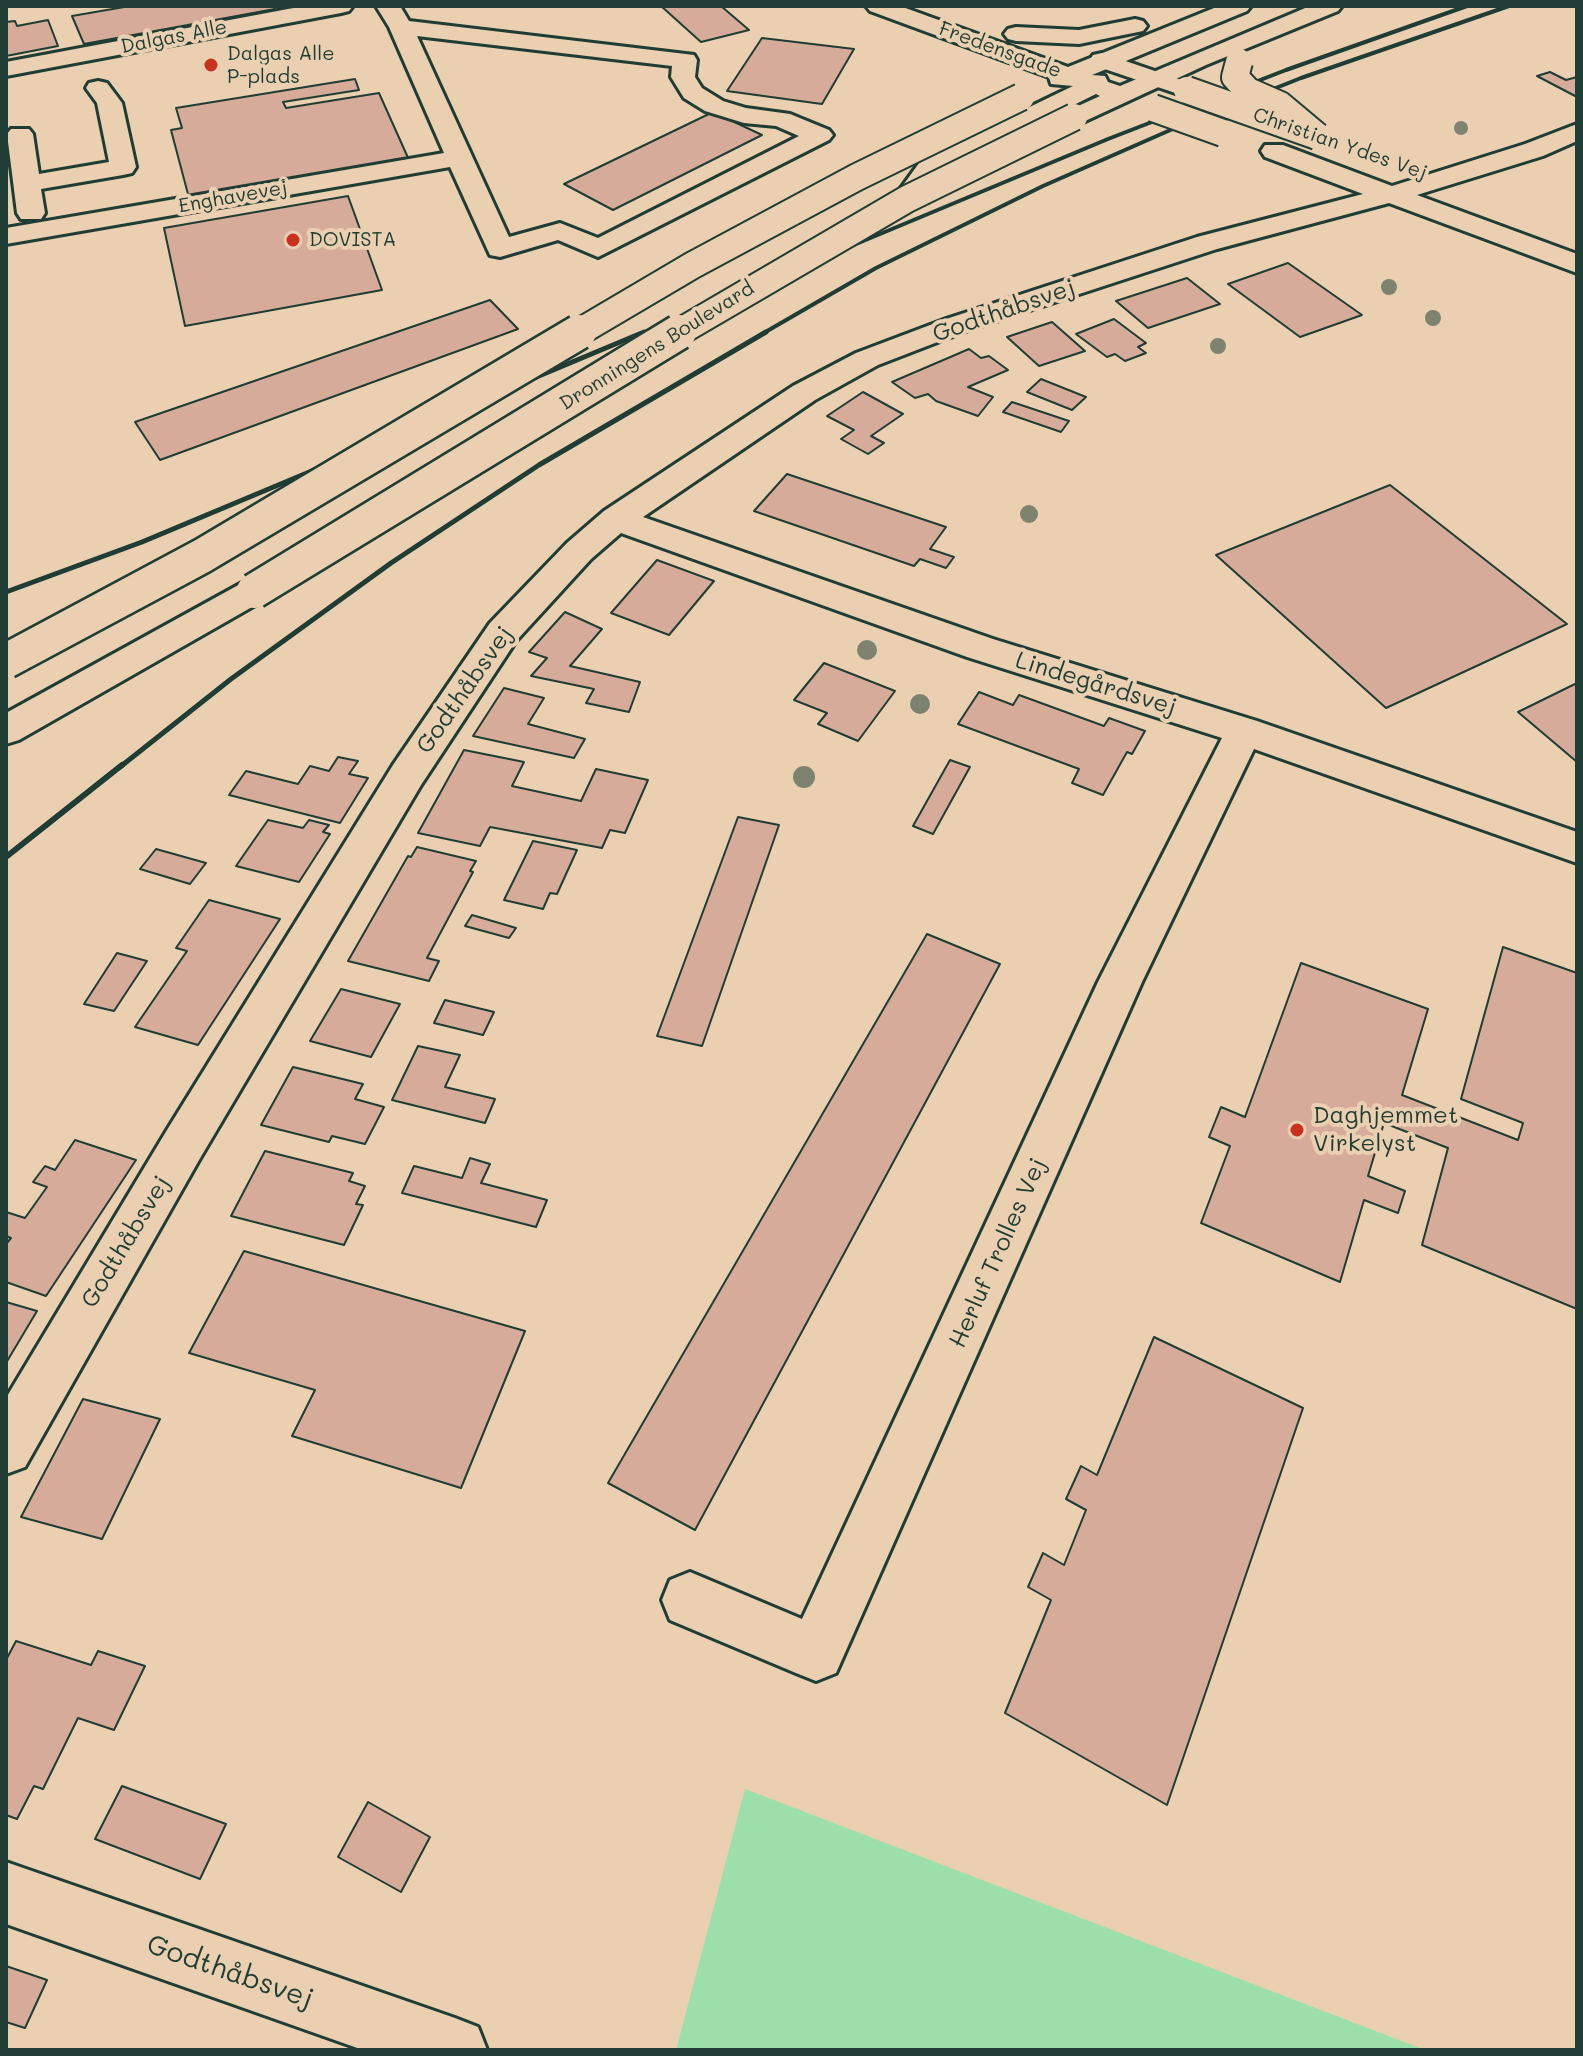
<!DOCTYPE html>
<html>
<head>
<meta charset="utf-8">
<style>
  body { margin:0 }
  #map { position:relative; width:1583px; height:2056px; overflow:hidden; background:#eacfb1; font-family:Mali,sans-serif }
  canvas { display:block }
  .frame { position:absolute; inset:0; border:8px solid #1f3d34; pointer-events:none }
</style>
</head>
<body>
<div id="map">
<canvas width="1583" height="2056"></canvas>
<div class="frame"></div>
</div>
<script>
const c = document.querySelector('canvas').getContext('2d');
c.lineJoin = 'round';
function fillPath(path, color) { c.fillStyle = color; c.fill(path, 'evenodd'); }
const toPath = rows => new Path2D(rows.map(r => 'M' + r).join(''));
function trace(path, color, width, dash) { c.strokeStyle = color; c.lineWidth = width; c.lineCap = dash ? 'butt' : 'round'; c.setLineDash(dash || []); c.stroke(path); }
function write(font, color, halo, rows, align = 'center') {
  c.font = font + ' Mali,sans-serif'; c.lineWidth = 8; c.setLineDash([]); c.textBaseline = 'middle'; c.strokeStyle = halo; c.fillStyle = color; for (const [text, x, y, turn = 0] of rows) {
    c.save(); c.translate(x, y); c.rotate((+turn || 0) * Math.PI / 180); c.textAlign = isNaN(turn) ? turn : align; if (halo) c.strokeText(text, 0, 0); c.fillText(text, 0, 0); c.restore();
  }
}
fillPath(toPath([
  [745,1789,1425,2050,676,2050]
]), '#9ddfaa');
const building = toPath([
  [130,6,273,6,275,9,84,44,72,16,130,6],
  [661,6,721,6,749,30,701,42,661,6],
  [48,20,58,46,6,56,6,22,15,21,17,26,48,20],
  [762,38,854,49,822,104,727,91,762,38],
  [1550,72,1566,80,1577,77,1577,97,1537,76,1550,72],
  [355,79,359,90,283,102,286,108,379,93,409,160,189,198,171,130,182,128,176,108,355,79],
  [713,112,762,135,613,210,564,184,713,112],
  [348,196,382,290,185,326,164,228,348,196],
  [1288,263,1362,315,1300,337,1228,284,1288,263],
  [1187,278,1220,304,1148,328,1116,301,1187,278],
  [490,300,518,329,160,460,135,422,490,300],
  [1114,319,1146,343,1138,347,1146,353,1125,361,1115,354,1107,357,1076,334,1114,319],
  [1052,322,1085,351,1039,366,1007,337,1052,322],
  [969,349,981,358,989,356,1008,370,968,387,993,397,978,416,936,401,928,394,915,398,892,382,969,349],
  [1041,379,1086,397,1072,410,1027,392,1041,379],
  [863,392,903,414,871,436,884,443,868,454,841,439,854,430,827,416,863,392],
  [1012,402,1069,421,1061,432,1003,412,1012,402],
  [787,474,946,527,930,549,954,557,946,568,920,559,914,566,754,511,787,474],
  [1390,485,1567,624,1386,708,1216,555,1390,485],
  [657,560,714,581,669,635,611,613,657,560],
  [565,612,602,629,570,666,640,682,629,712,586,703,594,689,531,676,547,658,529,652,565,612],
  [824,663,895,691,858,741,818,724,827,713,794,700,824,663],
  [1577,683,1577,762,1518,712,1577,683],
  [504,688,544,698,528,724,585,739,574,758,473,736,504,688],
  [979,692,1013,705,1019,695,1104,726,1109,718,1145,731,1132,754,1127,752,1103,795,1072,783,1079,769,958,724,979,692],
  [464,750,524,762,512,786,581,801,596,769,648,780,625,833,610,830,602,848,490,827,480,846,418,833,464,750],
  [338,757,358,761,349,774,368,778,340,823,229,795,246,771,298,784,310,766,329,771,338,757],
  [950,760,970,767,933,834,913,826,950,760],
  [738,817,779,825,702,1046,657,1036,738,817],
  [268,820,303,828,309,820,329,825,323,832,330,834,299,882,236,866,268,820],
  [533,841,577,850,557,894,550,893,543,909,504,900,533,841],
  [417,847,476,861,470,871,473,872,427,958,439,961,429,981,348,961,408,856,411,857,417,847],
  [156,849,206,863,190,884,140,869,156,849],
  [209,900,280,919,198,1045,135,1027,187,951,176,948,209,900],
  [472,915,516,928,509,938,465,926,472,915],
  [927,934,1000,964,695,1530,608,1483,927,934],
  [1503,947,1577,973,1577,1309,1422,1245,1448,1148,1384,1123,1368,1176,1405,1191,1398,1213,1364,1200,1340,1282,1201,1223,1230,1146,1209,1137,1221,1107,1245,1117,1301,963,1428,1009,1402,1095,1518,1140,1523,1123,1461,1099,1503,947],
  [117,953,147,961,114,1011,84,1004,117,953],
  [341,989,400,1004,371,1057,310,1041,341,989],
  [445,1000,494,1012,483,1035,434,1023,445,1000],
  [418,1046,460,1055,445,1087,495,1099,485,1123,392,1100,418,1046],
  [293,1067,363,1084,355,1099,384,1107,365,1144,332,1136,329,1142,261,1125,293,1067],
  [75,1140,136,1160,46,1296,6,1282,6,1244,11,1238,6,1236,6,1212,25,1218,47,1187,33,1182,45,1166,55,1170,75,1140],
  [265,1151,353,1173,349,1181,365,1186,356,1204,363,1205,344,1245,231,1216,265,1151],
  [470,1158,490,1164,481,1183,547,1200,536,1227,402,1193,414,1166,462,1178,470,1158],
  [244,1251,525,1331,461,1488,292,1436,315,1390,189,1353,244,1251],
  [6,1302,37,1311,6,1363,6,1302],
  [1154,1337,1303,1408,1167,1805,1005,1713,1051,1600,1028,1587,1043,1553,1064,1565,1086,1510,1066,1499,1081,1466,1097,1475,1154,1337],
  [83,1399,160,1419,102,1539,21,1517,83,1399],
  [16,1641,91,1665,98,1651,145,1666,114,1730,78,1718,43,1789,34,1786,17,1819,6,1815,6,1660,16,1641],
  [122,1786,226,1824,200,1879,95,1839,122,1786],
  [368,1802,430,1837,401,1892,338,1857,368,1802],
  [6,1966,47,1980,25,2028,6,2022,6,1966]
]);
fillPath(building, '#d6ab9a');
trace(building, '#1f3d34', 2);
const minor = toPath([
  [304,6,353,6,349,11,341,13,6,76,6,62,304,6],
  [376,6,400,6,409,21,694,55,697,60,695,77,702,88,723,101,746,108,790,114,829,130,833,135,829,140,598,257,558,240,500,257,490,255,450,167,6,244,6,228,444,153,389,27,376,6],
  [417,36,672,66,671,77,684,98,705,111,744,123,776,126,799,136,598,238,560,223,509,237,417,36],
  [1102,53,1196,85,1199,90,1196,95,1187,97,1093,65,1090,60,1093,55,1102,53],
  [98,81,107,83,122,103,136,167,132,173,123,175,41,189,45,213,41,219,21,219,17,213,7,134,11,129,29,129,33,134,39,174,109,162,97,103,86,88,89,83,98,81],
  [1577,124,1577,141,1543,156,1417,195,1577,254,1577,273,1389,203,1217,249,966,331,878,365,815,400,643,517,993,639,1257,721,1577,832,1577,863,1254,749,1142,982,836,1673,816,1681,796,1673,670,1620,662,1600,670,1580,690,1572,802,1619,1098,982,1222,738,967,657,621,533,591,559,516,641,421,785,199,1160,25,1467,6,1474,6,1398,167,1130,393,765,490,623,567,543,604,511,793,386,856,353,946,319,1197,237,1363,194,1265,157,1261,151,1265,145,1283,145,1392,186,1525,144,1577,124],
  [6,1862,455,2018,478,2027,487,2050,363,2050,6,1924,6,1862]
]);
const major = toPath([
  [866,6,900,6,1068,67,1219,6,1251,6,1247,11,1092,75,1105,76,1108,82,1120,86,1310,6,1342,6,1338,11,1206,65,1083,122,1065,122,1061,117,1065,112,1100,96,1096,94,940,171,917,205,907,207,897,205,893,199,922,159,1073,86,1051,84,1049,77,870,11,866,6],
  [1135,19,1143,21,1147,26,1143,31,1079,44,1016,41,1008,39,1004,34,1008,29,1016,27,1079,30,1135,19],
  [254,579,266,583,272,591,266,599,19,740,6,744,6,713,242,583,254,579]
]);
trace(minor, '#1f3d34', 6);
trace(major, '#1f3d34', 6);
fillPath(minor, '#eacfb1');
fillPath(major, '#eacfb1');
trace(toPath([
  [640,334,1108,139,1286,70,1467,6],
  [762,334,876,268,1043,186,1175,128,1301,78,1509,6]
]), '#1f3d34', 4);
trace(toPath([
  [6,592,142,542,644,332],
  [120,767,231,679,391,563,539,465,766,332]
]), '#1f3d34', 5);
trace(toPath([
  [6,857,122,765]
]), '#1f3d34', 6);
const minorBridge = toPath([
  [1187,90,1317,136],
  [1153,108,1223,133]
]);
const majorBridgeFar1 = toPath([
  [1239,62,1235,77,1248,91,1280,105,1317,136],
  [576,334,693,265,857,177,1021,97],
  [676,334,907,199,1074,117]
]);
const majorBridge = toPath([
  [254,591,679,332],
  [6,661,202,556,579,332]
]);
trace(minorBridge, '#1f3d34', 30, []);
trace(majorBridgeFar1, '#1f3d34', 30, []);
trace(majorBridge, '#1f3d34', 39, []);
trace(minorBridge, '#eacfb1', 26);
trace(majorBridgeFar1, '#eacfb1', 26);
trace(majorBridge, '#eacfb1', 34);
c.fillStyle = '#7e8370';
for (const [x, y, r] of [
  [1461,128,7],
  [1389,287,8],
  [1433,318,8],
  [1218,346,8],
  [1029,514,9],
  [867,650,10],
  [920,704,10],
  [804,777,11]
]) { c.beginPath(); c.arc(x, y, r, 0, 2 * Math.PI); c.fill(); }
for (const [x, y, r, color] of [
  [211,65,8,"#c8321e"],
  [293,240,8,"#c8321e"],
  [1297,1130,8,"#c8321e"]
]) { const dot = new Path2D(); dot.arc(x, y, r, 0, 2 * Math.PI); c.fillStyle = color; c.fill(dot); trace(dot, '#eacfb1', 3); }
write('20px', '#1f3d34', '#eacfb1', [
  ["Dalgas Alle",174,37,-11],
  ["Fredensgade",1000,50,20],
  ["Christian Ydes Vej",1340,144,19],
  ["Enghavevej",233,197,-10],
  ["Dronningens Boulevard",657,346,-32]
]);
write('20px', '#1f3d34', '#eacfb1', [
  ["Dalgas Alle",227,54],
  ["P-plads",227,77],
  ["DOVISTA",309,240]
], 'left');
write('24px', '#1f3d34', '#eacfb1', [
  ["Godthåbsvej",1004,311,-19],
  ["Lindegårdsvej",1096,684,17],
  ["Godthåbsvej",465,690,-55],
  ["Godthåbsvej",126,1242,-59],
  ["Herluf Trolles Vej",998,1253,-66]
]);
write('24px', '#1f3d34', '#eacfb1', [
  ["Daghjemmet",1313,1116],
  ["Virkelyst",1313,1144]
], 'left');
write('28px', '#1f3d34', '#eacfb1', [
  ["Godthåbsvej",230,1972,19]
]);
</script>
</body>
</html>
